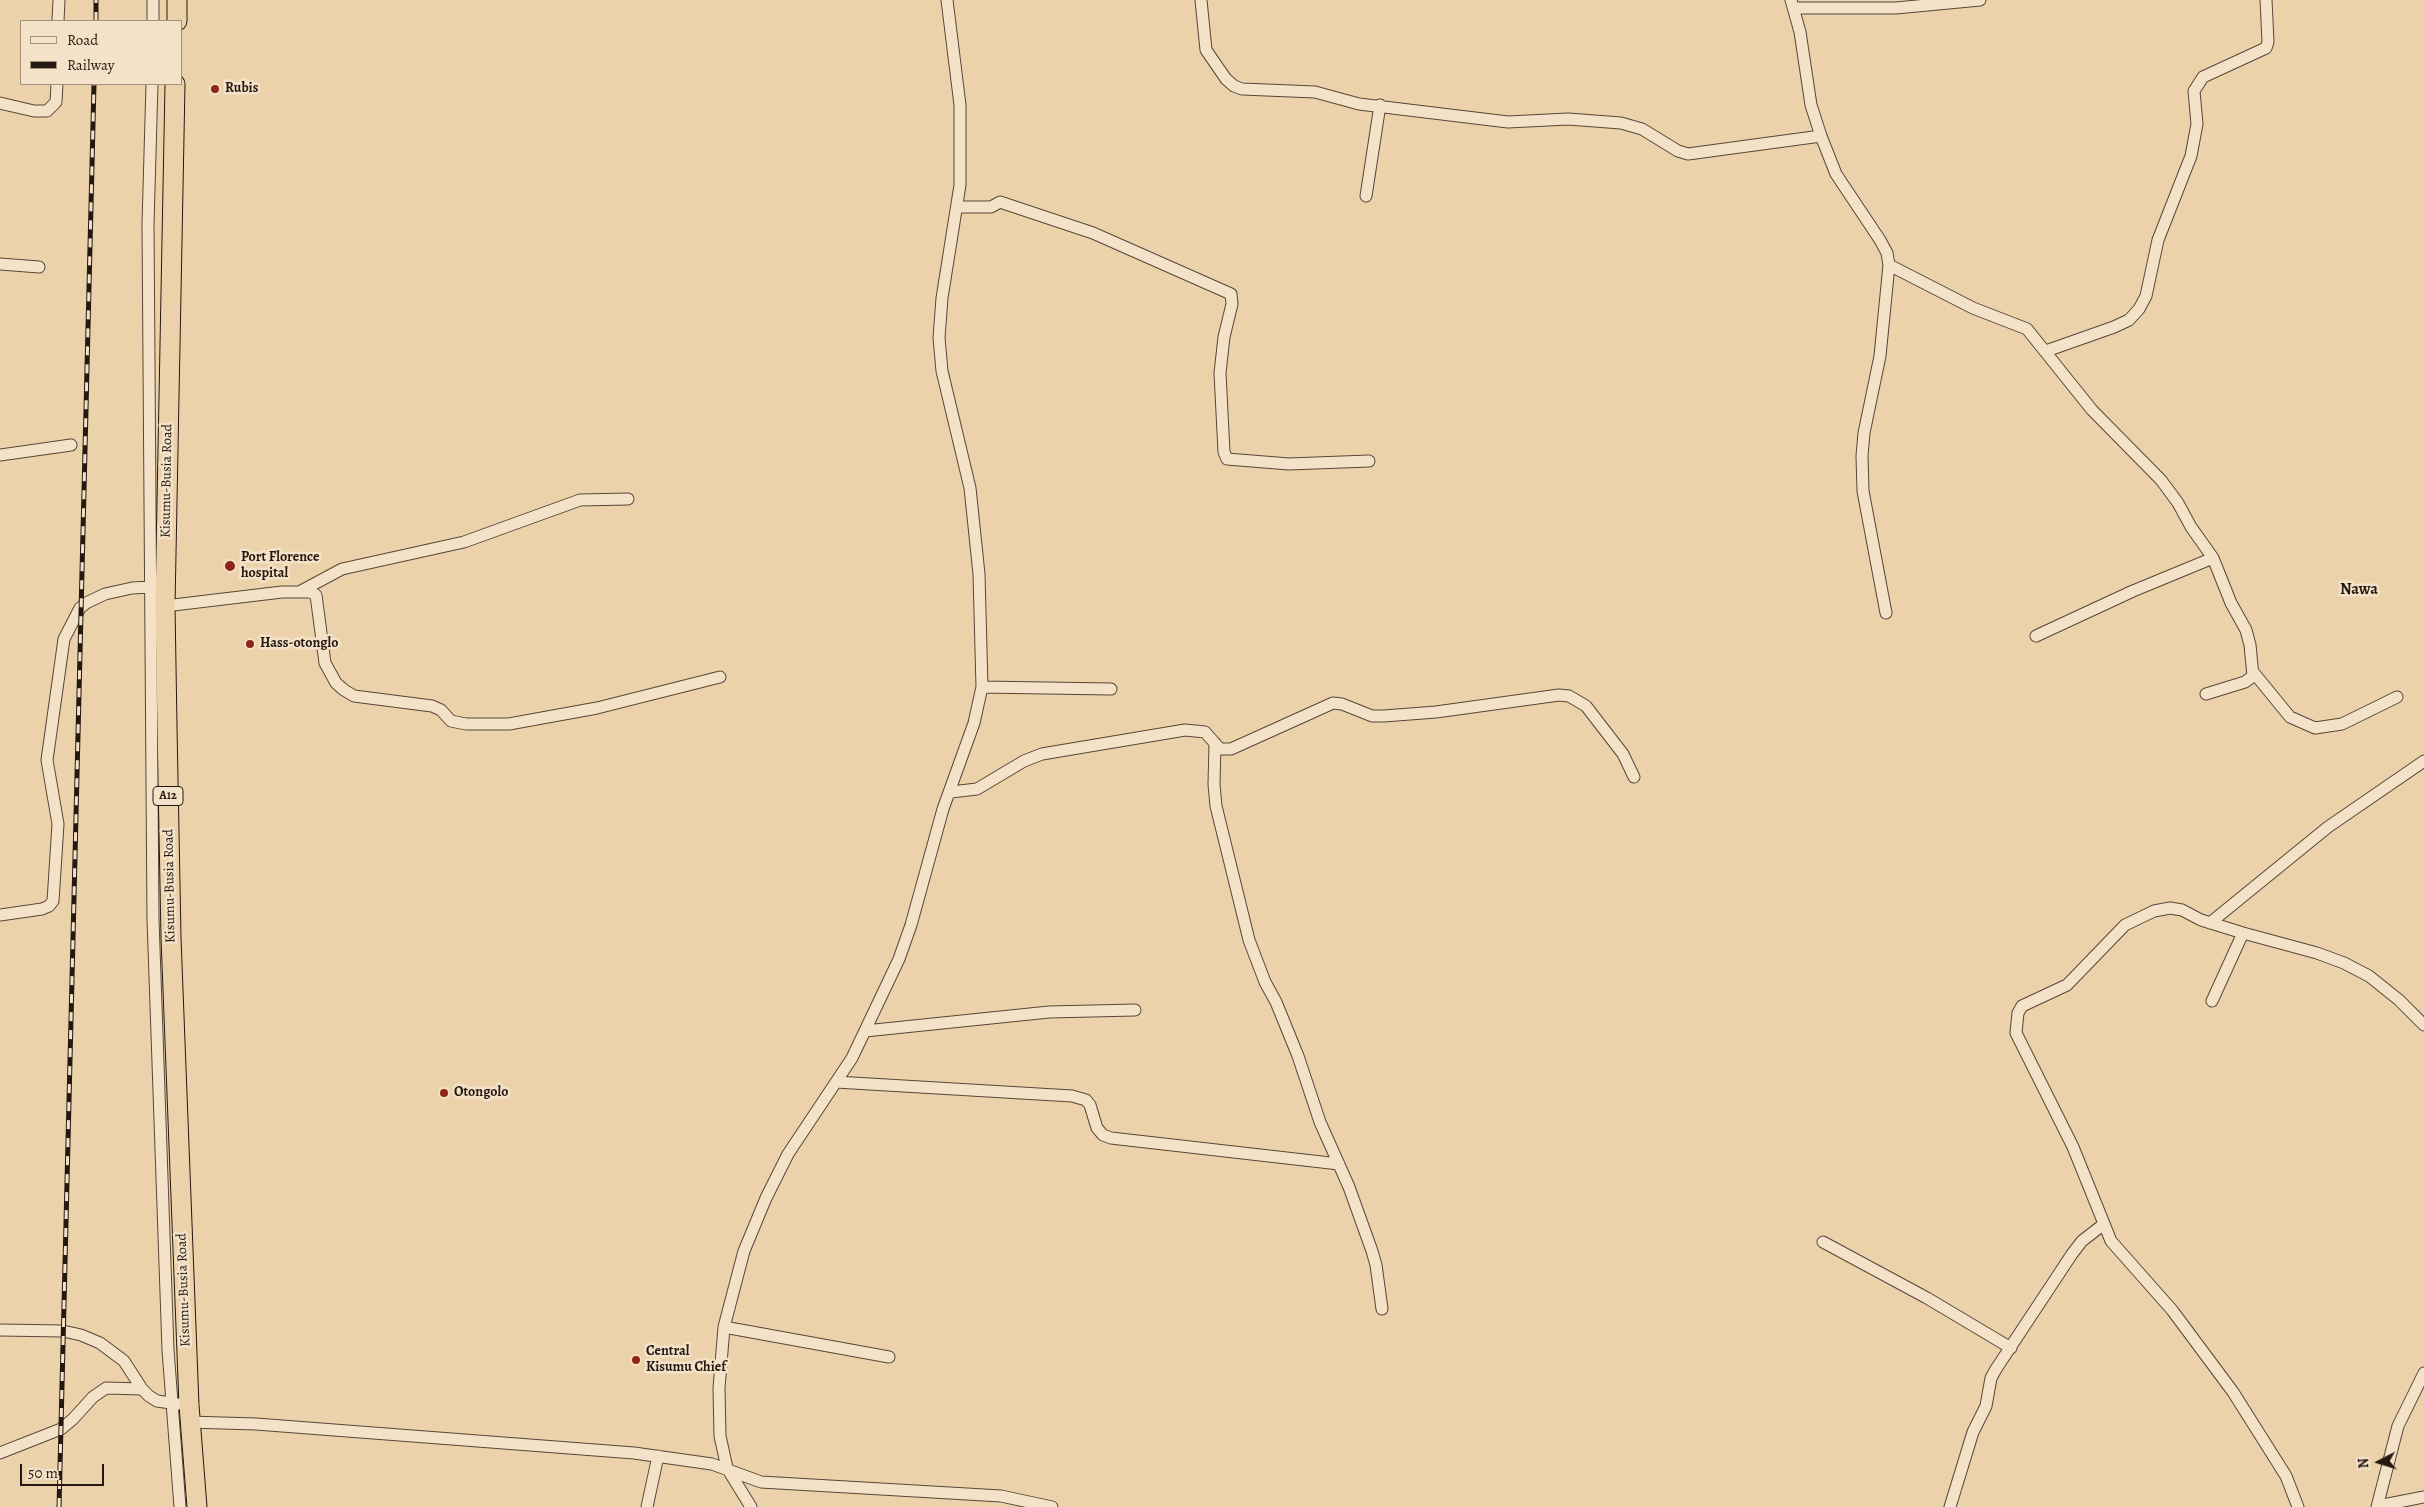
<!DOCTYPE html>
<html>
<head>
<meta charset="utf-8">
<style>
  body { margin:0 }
  #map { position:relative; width:2424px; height:1507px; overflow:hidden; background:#ecd2ab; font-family:Alegreya,serif }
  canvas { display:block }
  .legend { position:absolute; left:20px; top:20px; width:162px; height:65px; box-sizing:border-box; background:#f3e2c8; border:1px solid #a1917f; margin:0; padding:6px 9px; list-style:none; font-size:15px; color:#251811 }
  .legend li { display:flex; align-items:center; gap:10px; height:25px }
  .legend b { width:25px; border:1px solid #a1917f }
  .north { position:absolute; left:2354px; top:1437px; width:50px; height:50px; -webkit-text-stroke:4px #f3e2c8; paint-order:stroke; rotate:265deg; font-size:14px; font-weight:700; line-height:20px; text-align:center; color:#251811 }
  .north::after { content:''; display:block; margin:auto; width:18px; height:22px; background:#251811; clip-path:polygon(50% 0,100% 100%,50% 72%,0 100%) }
  .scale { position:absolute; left:20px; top:1464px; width:84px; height:22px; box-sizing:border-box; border:2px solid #251811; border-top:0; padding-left:6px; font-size:15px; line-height:18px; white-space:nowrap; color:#251811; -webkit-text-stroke:4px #f3e2c8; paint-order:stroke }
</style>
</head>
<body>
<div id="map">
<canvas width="2424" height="1507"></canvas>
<ul class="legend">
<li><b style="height:6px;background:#f3e2c8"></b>Road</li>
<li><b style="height:6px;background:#251811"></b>Railway</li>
</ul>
<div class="north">N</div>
<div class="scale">50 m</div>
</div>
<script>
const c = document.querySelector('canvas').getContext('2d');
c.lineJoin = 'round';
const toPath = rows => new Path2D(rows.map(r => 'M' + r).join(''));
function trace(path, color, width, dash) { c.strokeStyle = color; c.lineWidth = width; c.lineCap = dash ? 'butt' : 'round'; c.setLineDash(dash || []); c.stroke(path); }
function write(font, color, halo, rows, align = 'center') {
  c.font = font + ' Alegreya,serif'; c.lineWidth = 5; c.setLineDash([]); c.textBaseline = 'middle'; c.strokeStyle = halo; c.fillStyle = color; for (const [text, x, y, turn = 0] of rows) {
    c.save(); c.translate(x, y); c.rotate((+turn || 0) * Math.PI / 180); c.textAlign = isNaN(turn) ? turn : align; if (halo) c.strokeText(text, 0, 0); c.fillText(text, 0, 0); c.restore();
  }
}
const minor = toPath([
  [1201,0,1206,50,1226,79,1234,86,1242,89,1315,92,1359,104,1508,122,1568,119,1621,123,1642,129,1678,151,1688,154,1821,136],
  [1791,0,1800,32,1811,105,1821,136,1836,174,1880,240,1887,253,1889,265,1880,356,1864,433,1862,456,1863,491,1886,613],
  [1794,8,1896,8,1980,0],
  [58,21,59,0],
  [153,21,153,0],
  [152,84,148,224,153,919,168,1350,180,1507],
  [0,103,34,111,47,111,56,102,57,84],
  [1366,196,1380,105],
  [957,207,991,207,1000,202,1093,233,1231,294,1232,304,1224,337,1220,373,1224,452,1227,459,1289,464,1369,461],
  [0,264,39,267],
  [1889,265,1973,308,2027,329,2092,410,2161,480,2178,503,2191,527,2213,558,2231,603,2246,630,2250,645,2253,676,2245,682,2206,694],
  [2046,351,2114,327,2129,320,2139,309,2146,296,2158,240,2191,156,2197,124,2194,91,2203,77,2266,48,2268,42,2266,0],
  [0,455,71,445],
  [301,591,342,569,464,542,580,500,628,499],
  [165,606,282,592,310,592,316,595,325,663,336,683,344,690,354,696,432,706,441,710,451,721,466,724,509,724,597,708,720,677],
  [2036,636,2133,591,2213,558],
  [2254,673,2290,717,2315,728,2342,724,2397,697],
  [982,687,1111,689],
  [1215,743,1214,784,1216,806,1249,940,1265,982,1276,1002,1298,1056,1320,1122,1349,1187,1372,1251,1376,1265,1382,1309],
  [951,792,977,789,1024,761,1042,754,1185,730,1205,732,1220,749,1231,749,1333,703,1342,704,1372,716,1384,716,1436,712,1559,695,1569,696,1586,706,1623,754,1634,777],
  [0,915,42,909,49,906,53,901,58,824,47,760,64,639,80,608,86,603,105,594,132,588,150,587,154,581],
  [2210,923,2328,827,2424,761],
  [2212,1001,2243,933],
  [865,1031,1049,1012,1135,1010],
  [836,1082,1072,1096,1086,1100,1090,1105,1097,1128,1103,1135,1111,1138,1339,1164],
  [1823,1242,1927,1298,2011,1348],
  [724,1327,889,1357],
  [0,1330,63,1331,81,1335,100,1343,124,1361,142,1389,149,1396,157,1401,178,1404],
  [189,1422,256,1424,634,1453,712,1464,761,1482,1001,1496,1052,1507],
  [0,1453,61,1429,73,1419,93,1397,106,1388,142,1389],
  [2378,1506,2424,1497],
  [647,1507,658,1456],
  [751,1507,727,1468,720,1436,719,1388,724,1327,744,1251,766,1198,788,1154,852,1058,899,959,911,925,943,809,974,723,982,687,979,574,970,488,942,371,939,338,942,298,960,185,960,105,947,0],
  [1950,1507,1973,1432,1986,1406,1991,1378,1996,1369,2072,1254,2082,1241,2104,1224],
  [2298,1507,2286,1476,2233,1392,2172,1310,2111,1241,2073,1147,2016,1033,2018,1013,2022,1006,2067,985,2125,925,2154,911,2170,908,2182,910,2201,920,2243,933,2317,953,2344,963,2369,976,2399,1000,2424,1025],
  [2377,1507,2398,1426,2424,1373]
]);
const trunk = toPath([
  [177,21,177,0],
  [175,84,165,606,167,726,171,938,189,1405,197,1507]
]);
trace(minor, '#574638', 13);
trace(trunk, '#251811', 21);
trace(minor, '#f3e2c8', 11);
trace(trunk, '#ecd2ab', 19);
const rail = toPath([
  [96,21,96,0],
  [59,1507,94,84]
]);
trace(rail, '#251811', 5);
trace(rail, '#f3e2c8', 3, [9]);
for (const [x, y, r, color] of [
  [215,89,5,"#8f2418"],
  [230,566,6,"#8f2418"],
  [250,644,5,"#8f2418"],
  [444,1093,5,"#8f2418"],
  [636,1360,5,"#8f2418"]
]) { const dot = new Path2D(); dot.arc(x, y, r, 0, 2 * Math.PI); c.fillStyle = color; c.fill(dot); trace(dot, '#f3e2c8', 2); }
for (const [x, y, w] of [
  [168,796,30]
]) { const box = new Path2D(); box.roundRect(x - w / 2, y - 9.5, w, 19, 4); c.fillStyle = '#f3e2c8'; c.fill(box); trace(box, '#251811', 1); }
write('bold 12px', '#251811', null, [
  ["A12",168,796]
]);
write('bold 14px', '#251811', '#f3e2c8', [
  ["Rubis",225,89],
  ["Port Florence",241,558],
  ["hospital",241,574],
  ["Hass-otonglo",260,644],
  ["Otongolo",454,1093],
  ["Central",646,1352],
  ["Kisumu Chief",646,1368]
], 'left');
write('14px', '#251811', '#f3e2c8', [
  ["Kisumu-Busia Road",167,481,-89],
  ["Kisumu-Busia Road",170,886,-91],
  ["Kisumu-Busia Road",184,1290,-92]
]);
write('bold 16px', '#251811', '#f3e2c8', [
  ["Nawa",2359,590]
]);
</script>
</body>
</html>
